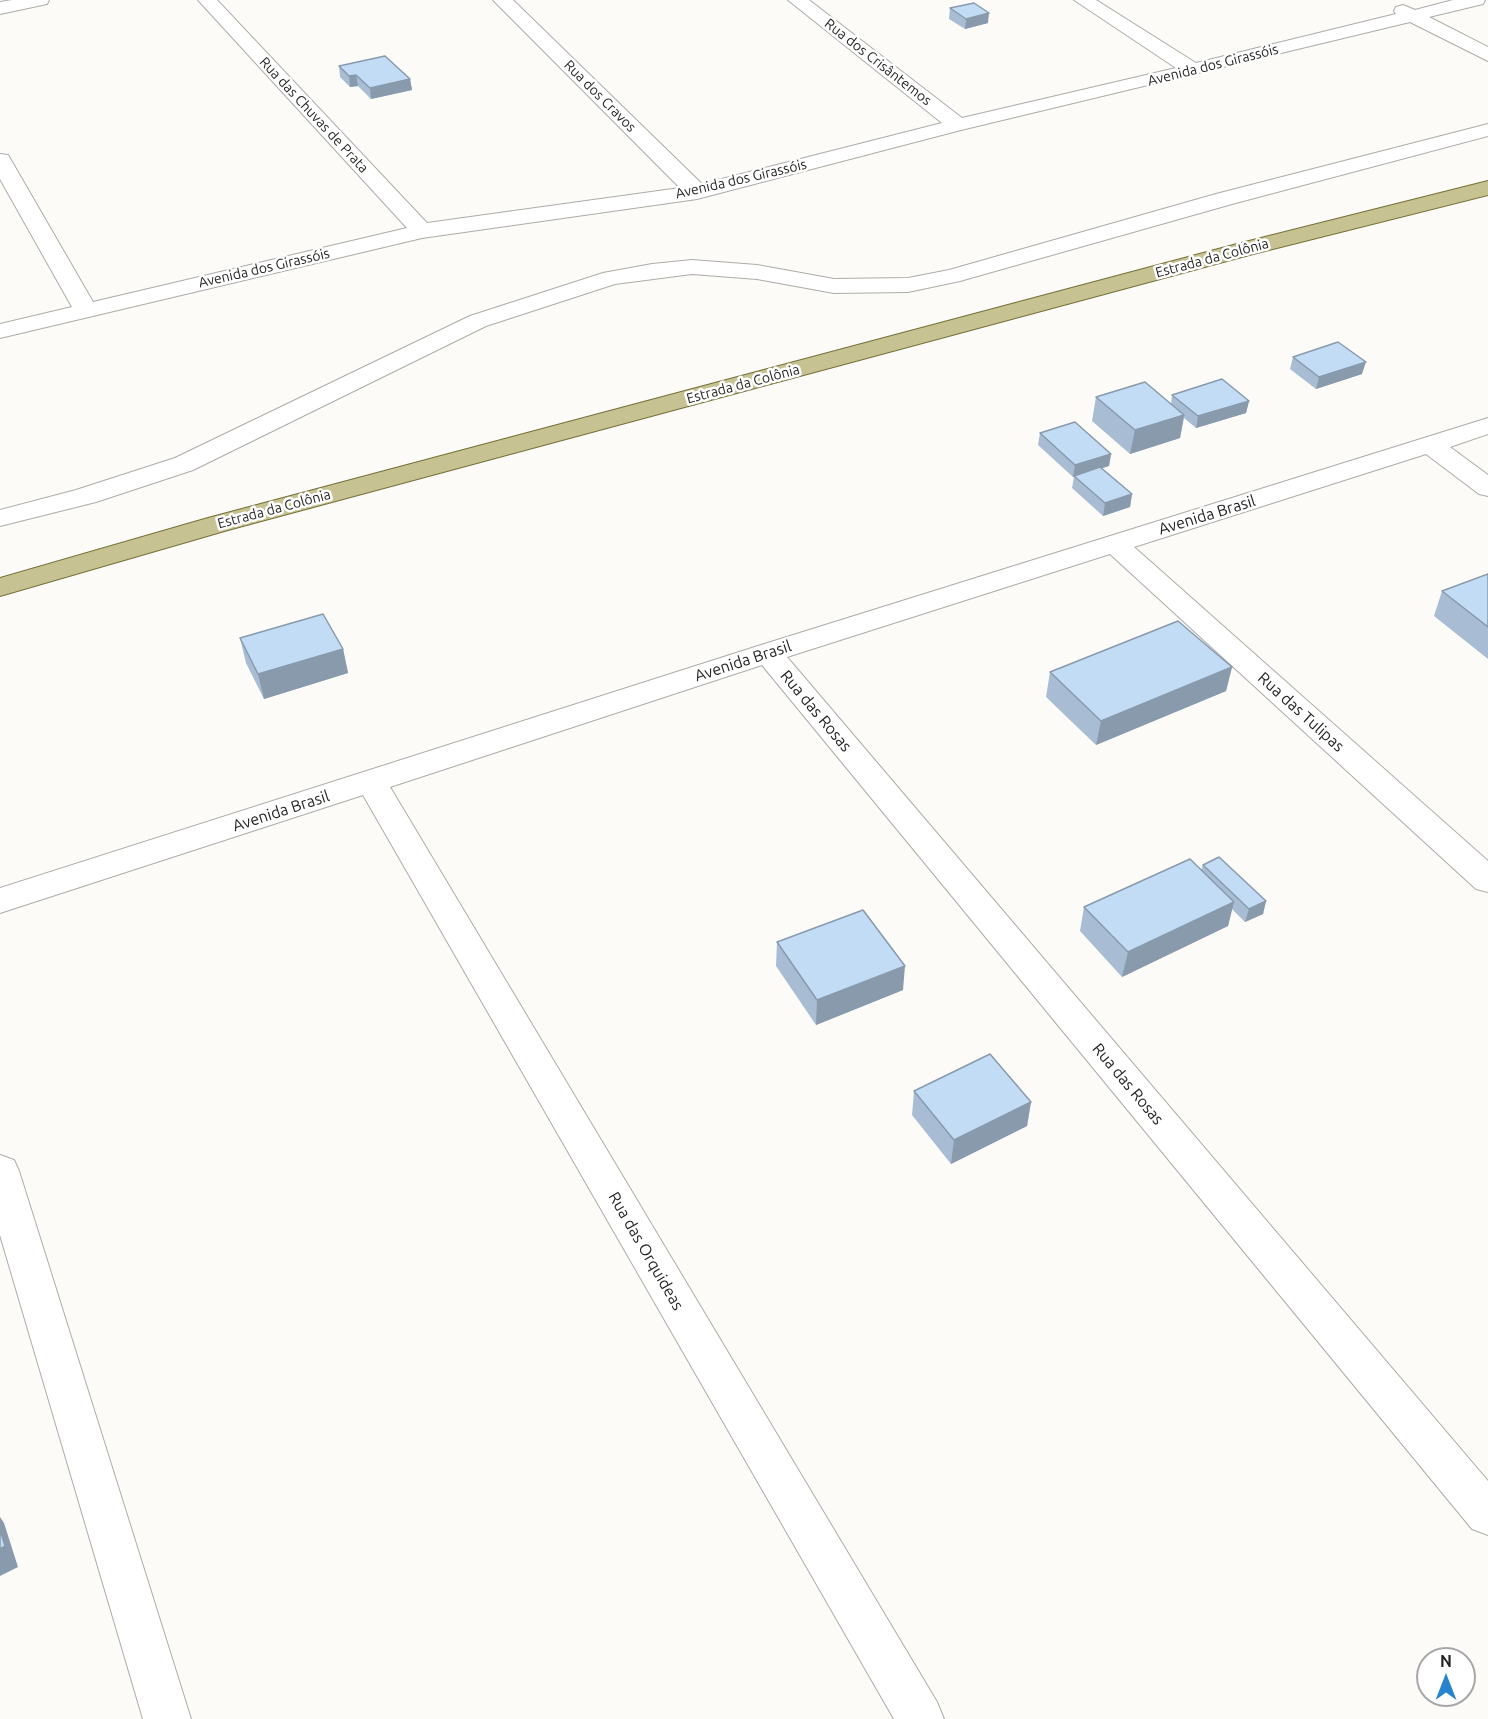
<!DOCTYPE html>
<meta charset="utf-8">
<style>
body{margin:0}
#map{position:relative;width:1488px;height:1719px;overflow:hidden;background:#fcfbf7;font-family:Ubuntu,sans-serif}
canvas{display:block}
.north{position:absolute;left:1416px;top:1647px;width:60px;height:60px;box-sizing:border-box;background:#fff;border:2px solid #a7a7a7;border-radius:50%;rotate:0deg;font-size:16px;font-weight:700;line-height:24px;text-align:center;color:#242423}
.north::after{content:'';display:block;margin:auto;width:21px;height:27px;background:#2783d0;clip-path:polygon(50% 0,100% 100%,50% 72%,0 100%)}
</style>
<div id="map">
<canvas width="1488" height="1719"></canvas>
<div class="north">N</div>
</div>
<script>
const ctx = document.querySelector('canvas').getContext('2d');
ctx.lineJoin = 'round';
function shape(rows) {
  const path = new Path2D();
  for (const r of rows) {
    path.moveTo(r[0], r[1]);
    for (let i = 2; i < r.length; i += 2) path.lineTo(r[i], r[i + 1]);
  }
  return path;
}
function trace(path, color, width, dash) {
  ctx.strokeStyle = color;
  ctx.lineWidth = width;
  ctx.lineCap = dash ? 'butt' : 'round';
  ctx.setLineDash(dash || []);
  ctx.stroke(path);
}
function fill(path, color) {
  ctx.fillStyle = color;
  ctx.fill(path, 'evenodd');
}
function write(font, color, halo, rows, align = 'center') {
  ctx.font = font + ' Ubuntu,sans-serif';
  ctx.lineWidth = 5;
  ctx.setLineDash([]);
  ctx.textBaseline = 'middle';
  ctx.strokeStyle = halo;
  ctx.fillStyle = color;
  for (const [text, x, y, turn = 0] of rows) {
    ctx.save();
    ctx.translate(x, y);
    ctx.rotate((+turn || 0) * Math.PI / 180);
    ctx.textAlign = isNaN(turn) ? turn : align;
    if (halo) ctx.strokeText(text, 0, 0);
    ctx.fillText(text, 0, 0);
    ctx.restore();
  }
}
const minor = shape([
 [12,0,49,0,47,4,0,14,0,2,12,0],
 [198,0,217,0,427,223,680,188,493,0,513,0,702,184,942,123,788,0,809,0,962,118,1176,68,1074,0,1096,0,1196,63,1396,14,1394,11,1396,7,1403,5,1415,10,1453,0,1485,0,1483,4,1429,17,1488,47,1488,61,1410,22,961,130,697,199,422,238,0,338,0,324,72,307,0,179,0,154,8,155,11,160,93,302,407,228,198,0],
 [1488,124,1488,136,1232,204,960,281,908,292,834,293,757,279,692,274,615,284,486,326,193,470,96,502,0,526,0,510,76,490,175,458,470,316,603,273,652,264,692,260,757,265,834,279,908,278,949,270,1216,194,1488,124],
 [1488,418,1488,434,1450,447,1488,475,1488,496,1479,494,1426,454,1134,547,1488,861,1488,892,1476,889,1110,554,787,657,1488,1481,1488,1535,1472,1529,762,665,390,787,937,1702,944,1719,894,1719,363,795,0,913,0,888,758,646,1488,418],
 [0,1155,14,1160,19,1171,191,1719,143,1719,0,1235,0,1155]
]);
const major = shape([
 [1488,181,1488,195,1253,254,228,530,0,596,0,578,208,518,1237,244,1488,181]
]);
trace(minor, '#acaca8', 2);
trace(major, '#75703a', 2);
fill(minor, '#fff');
fill(major, '#c6c291');
fill(shape([
 [950,8,988,23,965,29,949,19],
 [339,66,410,79,412,90,371,99,358,86,350,87,340,77],
 [1293,357,1362,374,1316,389,1290,369],
 [1172,395,1249,401,1246,413,1196,428,1184,418,1180,438,1130,454,1092,421,1096,397,1171,404],
 [1040,433,1111,454,1109,466,1102,468,1132,494,1130,507,1103,516,1072,488,1074,477,1073,477,1038,445],
 [1488,574,1488,659,1434,616,1442,591],
 [240,638,343,649,348,673,264,699,246,663],
 [1232,667,1226,691,1096,745,1046,697,1050,672],
 [1203,865,1266,901,1263,914,1245,922,1232,909,1228,926,1122,977,1080,931,1084,907,1201,870],
 [777,942,903,990,816,1025,776,966],
 [914,1091,1031,1102,1027,1126,951,1164,912,1115]
]), '#a8bdd4');
fill(shape([
 [989,13,988,23,965,29,966,19],
 [356,75,358,86,350,87,349,76],
 [410,79,412,90,371,99,370,88],
 [1366,362,1362,374,1316,389,1319,377],
 [1249,401,1246,413,1196,428,1198,416],
 [1184,415,1180,438,1130,454,1135,430],
 [1111,454,1109,466,1073,477,1075,465],
 [1132,494,1130,507,1103,516,1105,503],
 [343,649,348,673,264,699,258,674],
 [1232,667,1226,691,1096,745,1101,721],
 [1266,901,1263,914,1245,922,1249,909],
 [1234,902,1228,926,1122,977,1128,952],
 [905,966,903,990,816,1025,817,1000],
 [1031,1102,1027,1126,951,1164,954,1140],
 [0,1517,4,1523,18,1567,0,1576]
]), '#889aac');
const building = shape([
 [974,3,989,13,966,19,950,8,974,3],
 [385,56,410,79,370,88,356,75,349,76,339,66,385,56],
 [1338,342,1366,362,1319,377,1293,357,1338,342],
 [1222,379,1249,401,1198,416,1172,395,1222,379],
 [1145,382,1184,415,1135,430,1096,397,1145,382],
 [1075,422,1111,454,1075,465,1040,433,1075,422],
 [1100,467,1132,494,1105,503,1074,476,1100,467],
 [1488,574,1488,627,1442,591,1488,574],
 [323,614,343,649,258,674,240,638,323,614],
 [1178,621,1232,667,1101,721,1050,672,1178,621],
 [1219,857,1266,901,1249,909,1203,865,1219,857],
 [1190,859,1234,902,1128,952,1084,907,1190,859],
 [863,910,905,966,817,1000,777,942,863,910],
 [990,1054,1031,1102,954,1140,914,1091,990,1054],
 [0,1530,5,1546,0,1549,0,1530]
]);
fill(building, '#c3dcf6');
trace(building, '#889aac', 1.5);
write('14px', '#242423', '#fff', [
 ["Rua dos Crisântemos",878,62,38],
 ["Avenida dos Girassóis",1213,65,-14],
 ["Rua dos Cravos",600,96,45],
 ["Rua das Chuvas de Prata",314,115,47],
 ["Avenida dos Girassóis",741,179,-13],
 ["Estrada da Colônia",1212,258,-15],
 ["Avenida dos Girassóis",264,268,-13],
 ["Estrada da Colônia",743,384,-15],
 ["Estrada da Colônia",274,509,-15]
]);
write('16px', '#242423', '#fff', [
 ["Avenida Brasil",1207,515,-17],
 ["Avenida Brasil",743,661,-18],
 ["Rua das Rosas",816,711,50],
 ["Rua das Tulipas",1301,712,42],
 ["Avenida Brasil",281,811,-18],
 ["Rua das Rosas",1128,1084,50],
 ["Rua das Orquideas",646,1251,60]
]);
</script>
